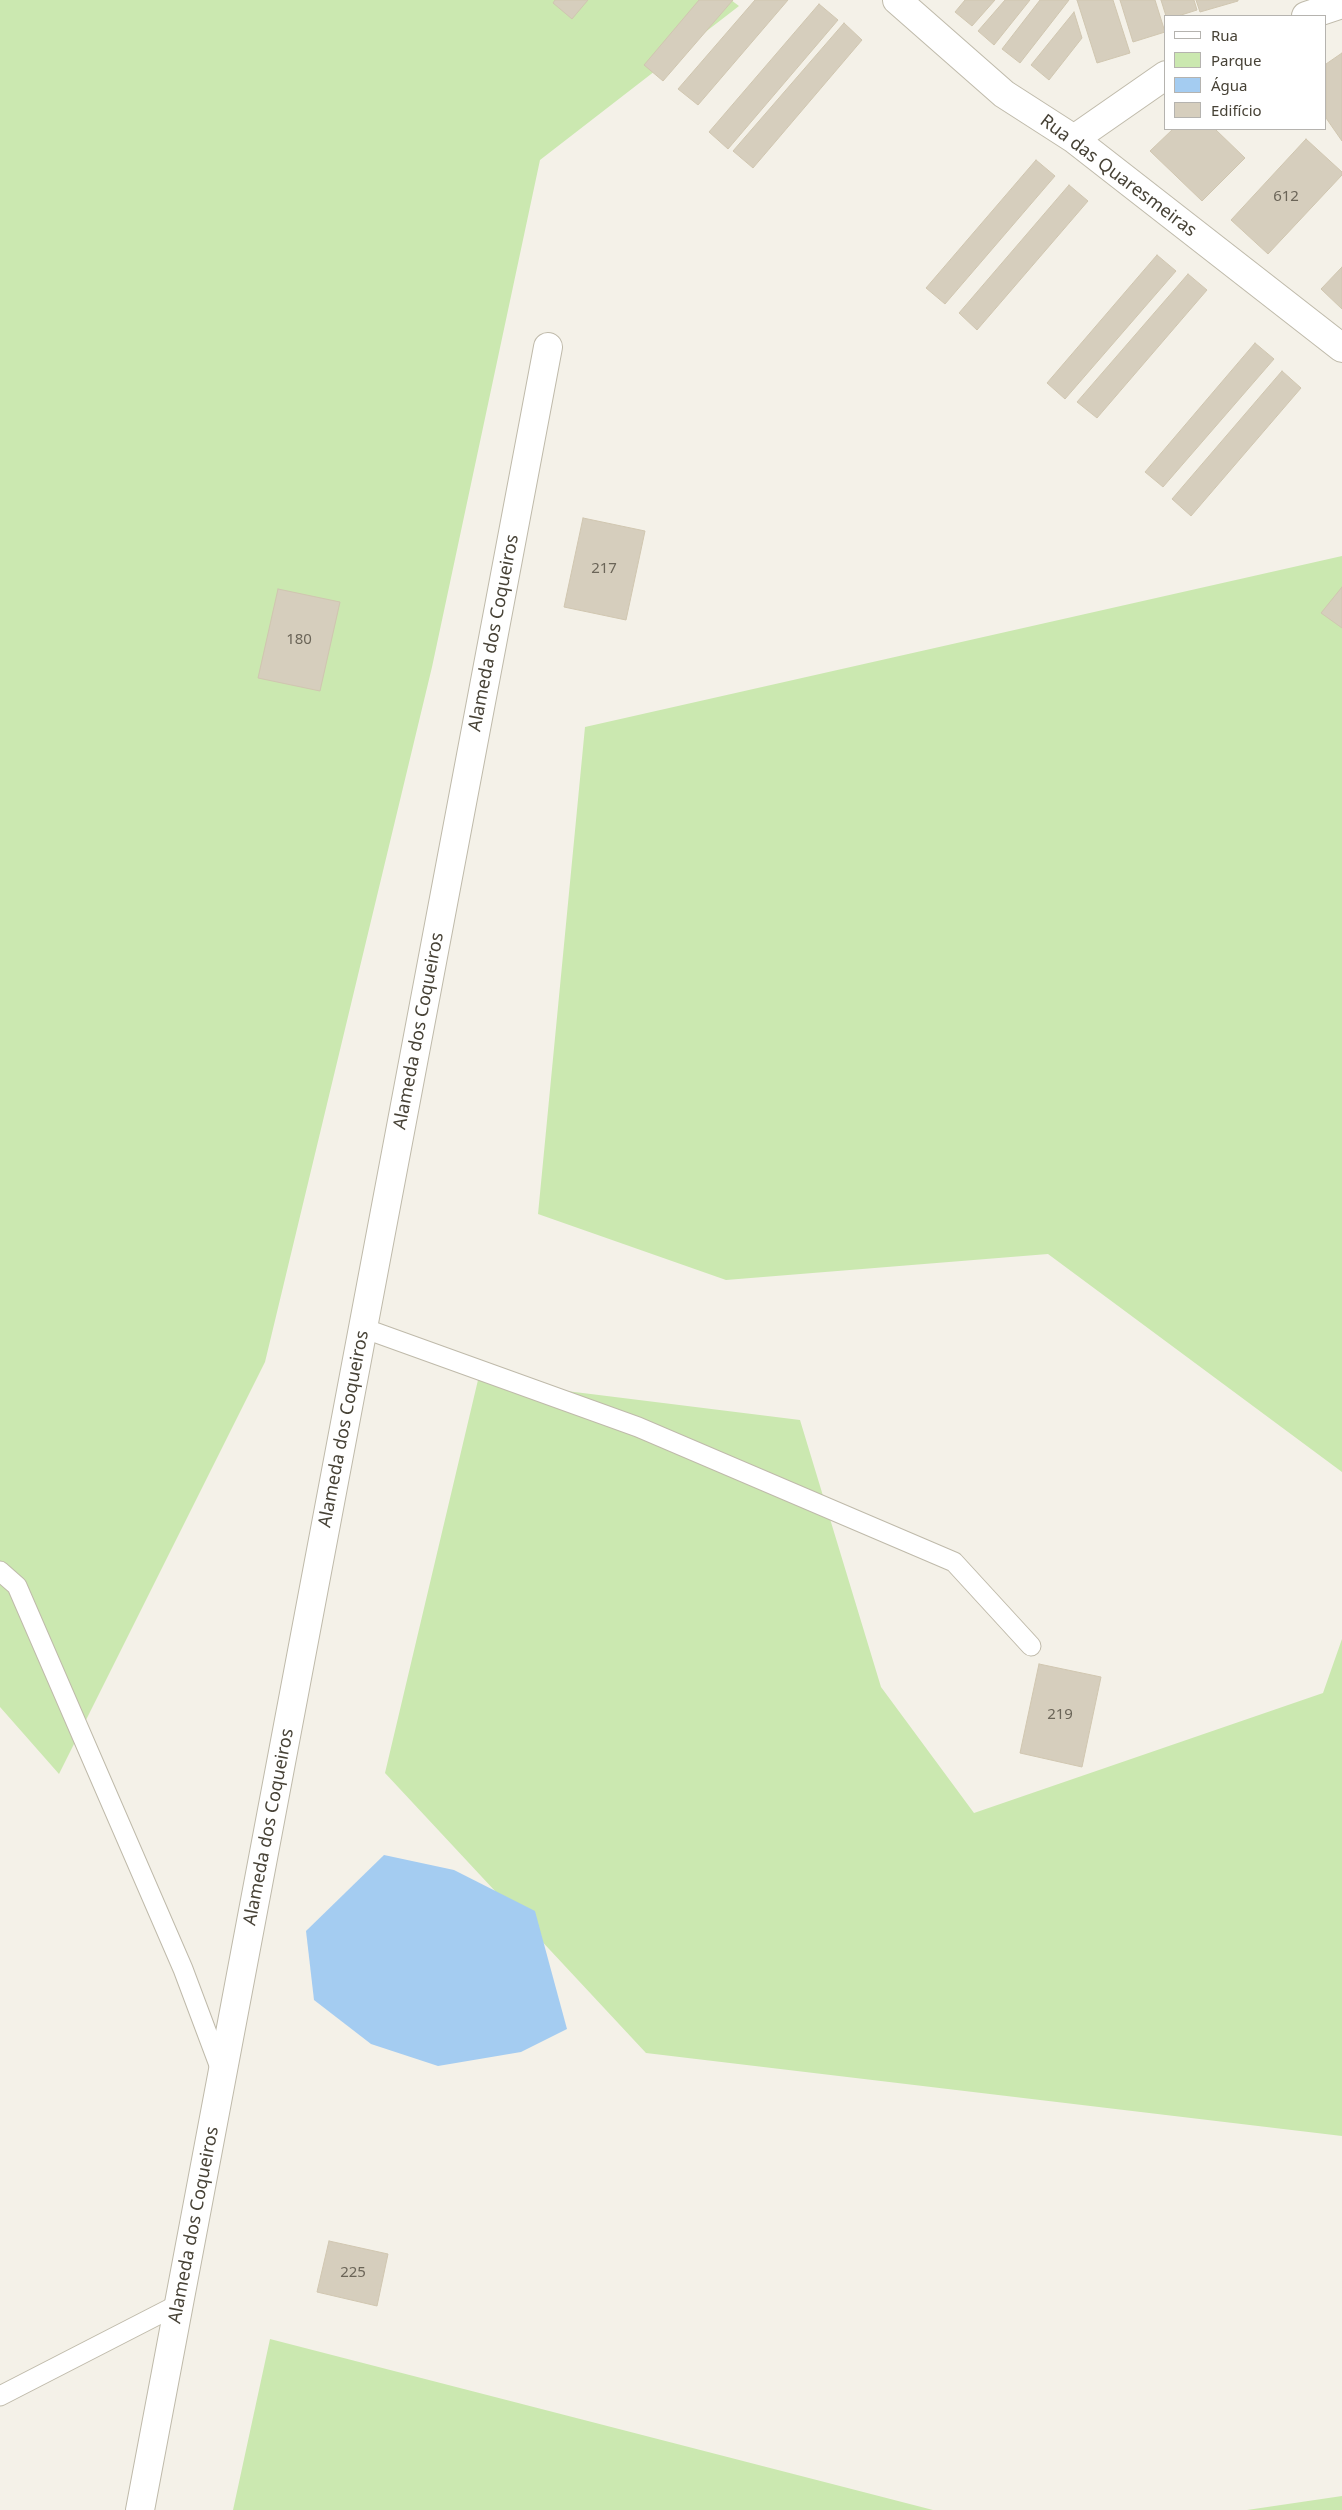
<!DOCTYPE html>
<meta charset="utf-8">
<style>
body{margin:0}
#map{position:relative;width:1342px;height:2510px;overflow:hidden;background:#f4f1e8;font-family:"Noto Sans",sans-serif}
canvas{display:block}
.legend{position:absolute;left:1164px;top:15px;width:162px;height:115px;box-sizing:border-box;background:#fff;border:1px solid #b5b3af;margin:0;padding:6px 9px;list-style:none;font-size:15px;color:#474236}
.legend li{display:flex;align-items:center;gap:10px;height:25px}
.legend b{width:25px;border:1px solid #b5b3af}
</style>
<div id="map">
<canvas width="1342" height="2510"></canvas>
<ul class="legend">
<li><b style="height:6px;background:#fff"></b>Rua</li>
<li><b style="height:14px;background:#cbe8b0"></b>Parque</li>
<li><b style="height:14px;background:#a4ccf1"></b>Água</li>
<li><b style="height:14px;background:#d6cebd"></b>Edifício</li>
</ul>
</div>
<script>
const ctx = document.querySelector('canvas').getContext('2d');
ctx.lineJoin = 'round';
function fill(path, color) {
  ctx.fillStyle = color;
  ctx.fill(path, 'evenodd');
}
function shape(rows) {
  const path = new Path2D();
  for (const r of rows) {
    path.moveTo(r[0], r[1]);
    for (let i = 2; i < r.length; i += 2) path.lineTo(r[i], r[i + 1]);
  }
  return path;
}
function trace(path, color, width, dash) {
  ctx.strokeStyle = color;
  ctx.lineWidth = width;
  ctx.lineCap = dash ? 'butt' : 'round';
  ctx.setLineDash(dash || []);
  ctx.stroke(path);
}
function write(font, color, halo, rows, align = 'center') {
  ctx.font = font + ' "Noto Sans",sans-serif';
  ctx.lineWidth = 4.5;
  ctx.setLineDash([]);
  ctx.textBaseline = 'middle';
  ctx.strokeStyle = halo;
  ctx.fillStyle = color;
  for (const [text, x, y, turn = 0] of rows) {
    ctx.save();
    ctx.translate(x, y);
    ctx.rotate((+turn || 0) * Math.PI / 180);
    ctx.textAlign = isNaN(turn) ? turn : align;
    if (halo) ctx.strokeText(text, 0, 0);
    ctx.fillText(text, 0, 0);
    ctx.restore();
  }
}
fill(shape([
 [0,0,731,0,739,6,540,160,432,667,265,1362,59,1774,0,1707],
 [1342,556,1342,1472,1048,1254,726,1280,538,1214,585,727],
 [478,1380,800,1420,881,1687,974,1813,1323,1693,1342,1639,1342,2136,646,2053,385,1773],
 [270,2339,933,2510,233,2510],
 [1342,2496,1342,2510,1247,2510]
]), '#cbe8b0');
fill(shape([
 [384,1855,454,1870,535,1911,567,2029,521,2052,438,2066,371,2044,314,2000,306,1931]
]), '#a4ccf1');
const building = shape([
 [555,0,588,0,572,19,553,3,555,0],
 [699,0,733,0,663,81,644,65,699,0],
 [755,0,788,0,698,105,678,89,755,0],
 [965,0,995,0,972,26,955,12,965,0],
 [1005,0,1030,0,994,45,978,31,1005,0],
 [1040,0,1069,0,1020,63,1002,49,1040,0],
 [1077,0,1113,0,1130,53,1097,63,1077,0],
 [1120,0,1155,0,1165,32,1133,42,1120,0],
 [1161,0,1194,0,1197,10,1178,16,1166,16,1161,0],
 [1196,0,1238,0,1238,1,1200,12,1196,0],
 [819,4,838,20,728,149,709,132,819,4],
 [1074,12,1082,38,1049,80,1031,65,1074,12],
 [844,23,862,40,753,168,733,151,844,23],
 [1342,53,1342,141,1326,118,1326,64,1342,53],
 [1173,129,1215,129,1245,158,1202,201,1150,151,1173,129],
 [1306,139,1342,172,1342,175,1268,254,1231,220,1306,139],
 [1036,160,1055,176,945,304,926,288,1036,160],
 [1069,185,1088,201,977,330,959,313,1069,185],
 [1157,255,1176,271,1065,399,1047,383,1157,255],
 [1342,267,1342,309,1321,289,1342,267],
 [1188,274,1207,290,1097,418,1077,402,1188,274],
 [1255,343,1274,359,1163,487,1145,472,1255,343],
 [1282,371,1301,388,1191,516,1172,499,1282,371],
 [583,518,645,531,626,620,564,607,583,518],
 [1342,587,1342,628,1321,613,1342,587],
 [278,589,340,602,320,691,258,678,278,589],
 [1039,1664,1101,1677,1082,1767,1020,1753,1039,1664],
 [329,2241,388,2254,377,2306,317,2292,329,2241]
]);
fill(building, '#d6cebd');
trace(building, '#d0c6b0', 1);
const service = shape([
 [363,1328,638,1427,954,1562,1031,1646],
 [0,1571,17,1586,183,1969,222,2073],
 [0,2396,179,2304]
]);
const minor = shape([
 [897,0,1004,94,1074,139,1342,348],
 [1306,16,1342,4],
 [1074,139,1166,75],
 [140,2510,548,347]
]);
trace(service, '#bfbaaa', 21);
trace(minor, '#bfbaaa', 30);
trace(service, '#fff', 19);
trace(minor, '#fff', 28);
write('15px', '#6b6558', null, [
 ["612",1286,197],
 ["217",604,569],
 ["180",299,640],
 ["219",1060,1715],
 ["225",353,2273]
]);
write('18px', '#474236', '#fff', [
 ["Rua das Quaresmeiras",1118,176,37],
 ["Alameda dos Coqueiros",494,633,-79],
 ["Alameda dos Coqueiros",419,1031,-79],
 ["Alameda dos Coqueiros",344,1429,-79],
 ["Alameda dos Coqueiros",269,1827,-79],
 ["Alameda dos Coqueiros",194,2225,-79]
]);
</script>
